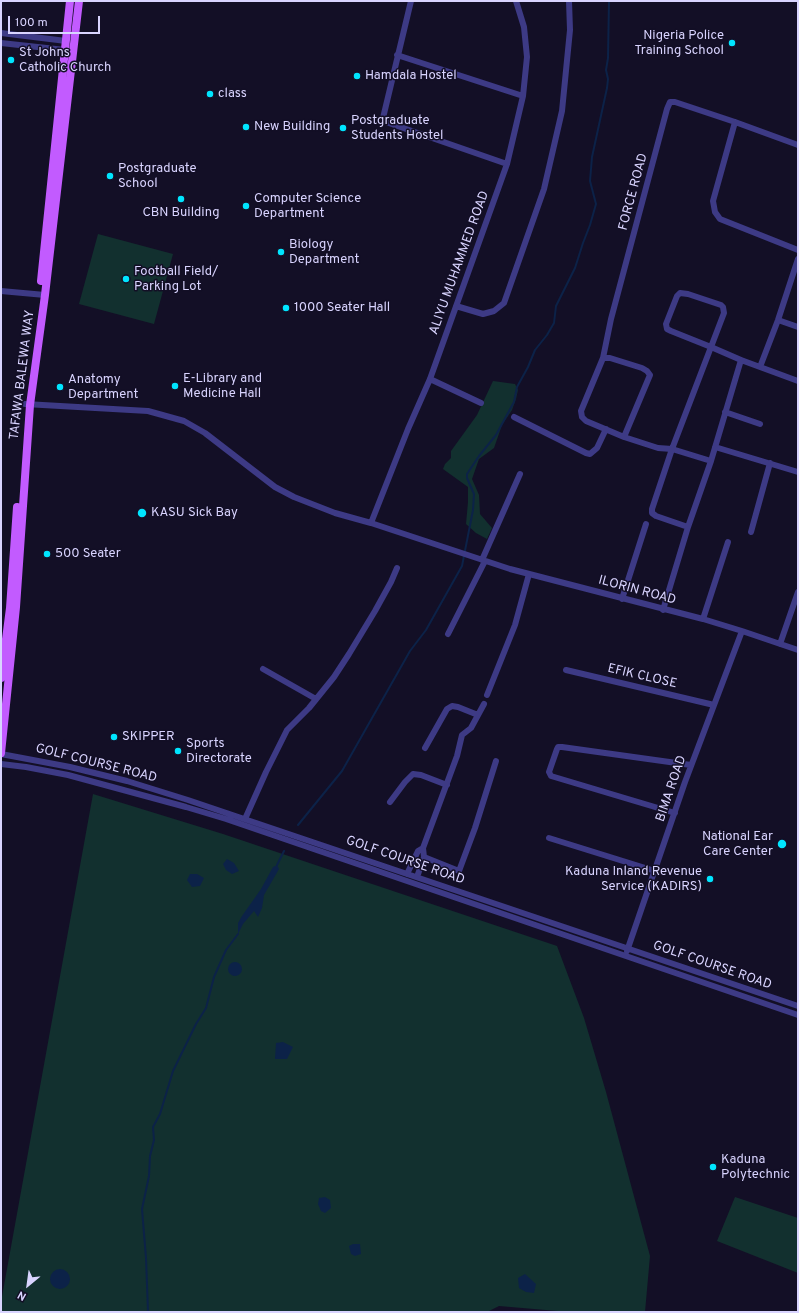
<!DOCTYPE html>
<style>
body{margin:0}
#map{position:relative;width:799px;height:1313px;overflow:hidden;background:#130f26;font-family:Overpass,sans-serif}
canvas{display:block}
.frame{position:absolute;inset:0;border:2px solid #d9d4ff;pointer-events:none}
.north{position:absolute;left:8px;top:1265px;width:40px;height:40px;-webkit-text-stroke:3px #130f26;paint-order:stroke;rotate:209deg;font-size:11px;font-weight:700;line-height:16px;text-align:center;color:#d9d4ff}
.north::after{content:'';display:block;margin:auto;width:14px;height:18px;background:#d9d4ff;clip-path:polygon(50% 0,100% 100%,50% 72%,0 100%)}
.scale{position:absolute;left:8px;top:16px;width:92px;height:18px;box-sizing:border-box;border:2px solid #d9d4ff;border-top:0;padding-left:5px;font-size:12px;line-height:14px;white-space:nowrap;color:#d9d4ff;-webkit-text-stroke:3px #130f26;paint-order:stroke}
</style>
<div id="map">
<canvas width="799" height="1313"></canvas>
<div class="frame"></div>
<div class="north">N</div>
<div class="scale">100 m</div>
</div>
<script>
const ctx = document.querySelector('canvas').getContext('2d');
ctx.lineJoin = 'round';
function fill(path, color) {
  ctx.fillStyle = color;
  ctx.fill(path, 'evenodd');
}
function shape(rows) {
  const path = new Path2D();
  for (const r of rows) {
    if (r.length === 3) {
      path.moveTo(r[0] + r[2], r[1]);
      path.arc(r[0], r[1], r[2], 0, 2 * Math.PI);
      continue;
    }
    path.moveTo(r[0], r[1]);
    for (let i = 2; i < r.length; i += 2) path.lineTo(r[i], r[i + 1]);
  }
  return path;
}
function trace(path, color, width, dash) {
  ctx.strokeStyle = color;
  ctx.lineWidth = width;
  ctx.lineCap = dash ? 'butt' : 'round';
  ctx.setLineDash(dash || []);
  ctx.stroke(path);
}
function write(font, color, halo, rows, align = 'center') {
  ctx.font = font + ' Overpass,sans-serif';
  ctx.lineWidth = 3;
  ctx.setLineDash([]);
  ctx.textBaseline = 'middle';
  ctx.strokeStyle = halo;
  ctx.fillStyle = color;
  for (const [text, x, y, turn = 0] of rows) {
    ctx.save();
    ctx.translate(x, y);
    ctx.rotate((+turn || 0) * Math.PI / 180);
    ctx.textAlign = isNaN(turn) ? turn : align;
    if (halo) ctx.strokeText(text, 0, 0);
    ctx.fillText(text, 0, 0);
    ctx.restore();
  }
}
fill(shape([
 [98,234,173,254,154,324,79,304],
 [493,381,515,384,518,390,516,399,512,410,502,425,494,448,479,459,472,479,479,495,480,514,492,528,487,539,476,533,466,524,468,502,468,487,443,469,445,464,451,458,451,451,477,415],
 [93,794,223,834,557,946,584,1018,606,1092,650,1256,645,1312,569,1312,499,1306,487,1312,2,1312,1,1302],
 [735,1197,798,1218,798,1273,717,1241]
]), '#12302f');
fill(shape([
 [227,859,234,863,239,871,232,874,226,870,223,864],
 [277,865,279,869,264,895,262,908,258,917,254,911,243,924,238,934,238,923,242,916,261,889,273,867],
 [190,874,197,874,204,878,200,886,192,887,187,880],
 [235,969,7],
 [283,1042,293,1047,287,1059,275,1059,276,1043],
 [325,1197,330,1200,331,1208,325,1213,321,1211,318,1204,319,1198],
 [353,1244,360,1244,361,1254,355,1256,351,1254,349,1246],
 [60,1279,10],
 [525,1274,536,1284,534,1293,526,1292,519,1288,518,1278]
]), '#0c2248');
trace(shape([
 [298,825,342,771,410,651,426,630,462,566,473,510,474,494,467,478,467,474,479,456,496,435,514,402,517,387,528,367,535,350,547,335,554,323,556,306,575,268,583,243,590,225,596,204,590,181,592,157,607,88,608,79,606,70,608,58,609,1],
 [277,865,284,851],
 [148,1312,146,1258,142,1209,149,1176,150,1156,154,1140,153,1127,160,1114,173,1071,196,1024,206,1008,214,977,226,950,238,934]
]), '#0c2248', 2);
trace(shape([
 [411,1,383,118,386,122,507,164],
 [1,33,66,41],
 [1,43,65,50],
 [397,55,523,96],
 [735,122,713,201,715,212,720,219,798,250],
 [1,291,45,295],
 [456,306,483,314,494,311,504,303,544,189,562,111,570,30,569,1],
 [778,320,798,327],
 [603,358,610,358,642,368,647,371,650,375,624,437],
 [760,367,778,320,798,259],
 [430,379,481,403],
 [25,404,148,411,184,421,205,433,275,487,294,497,335,513,371,523,510,569,703,619,742,631,798,650],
 [725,412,760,424],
 [514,417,586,453,590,454,597,448,606,429],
 [715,447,798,472],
 [711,461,672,449,658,448,624,437,586,421,582,417,581,411,603,358,611,319,667,109,670,102,675,102,735,122,798,145],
 [371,523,408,429,430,379,507,164,523,96,527,57,524,27,516,1],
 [688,527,656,516,652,513,652,509,672,449,724,313,723,307,721,305,688,294,680,293,677,296,666,324,667,329,671,331,711,347,741,360,798,381],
 [751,532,770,463],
 [482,560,520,474],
 [622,599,646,524],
 [663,610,688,527,711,461,741,360],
 [703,619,728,542],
 [448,634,485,561],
 [780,644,798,592],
 [263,669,316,699],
 [566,670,714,705],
 [487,695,515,625,529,574],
 [425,748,447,709,452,706,458,707,478,715],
 [1,754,70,767,127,781,188,800,798,1006],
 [1,764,26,767,68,775,186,807,226,819,798,1015],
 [390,802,405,782,413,774,421,775,447,785],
 [675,813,551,776,549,772,557,749,558,747,562,747,691,765],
 [245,819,266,772,287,730,309,708,334,677,349,654,375,611,391,582,397,568],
 [549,838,655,871],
 [424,857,459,871,475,828,496,761],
 [407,874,418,851,423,848,457,756,462,735,471,728,484,704],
 [417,877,424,857,423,848],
 [627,951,685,782,742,631]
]), '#3d3a85', 6);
trace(shape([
 [41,281,70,1],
 [1,678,10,608,17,507],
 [1,753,16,607,30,405,45,295,79,1]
]), '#c25bff', 8);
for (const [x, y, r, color] of [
 [732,43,4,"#00e5ff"],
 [11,60,4,"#00e5ff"],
 [357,76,4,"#00e5ff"],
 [210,94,4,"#00e5ff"],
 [246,127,4,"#00e5ff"],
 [343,128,4,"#00e5ff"],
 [110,176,4,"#00e5ff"],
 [181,199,4,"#00e5ff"],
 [246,206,4,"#00e5ff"],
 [281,252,4,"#00e5ff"],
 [126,279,4,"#00e5ff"],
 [286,308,4,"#00e5ff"],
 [175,386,4,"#00e5ff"],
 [60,387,4,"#00e5ff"],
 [142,513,5,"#00e5ff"],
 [47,554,4,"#00e5ff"],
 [114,737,4,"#00e5ff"],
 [178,751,4,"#00e5ff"],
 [782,844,5,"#00e5ff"],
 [710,879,4,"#00e5ff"],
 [713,1167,4,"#00e5ff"]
]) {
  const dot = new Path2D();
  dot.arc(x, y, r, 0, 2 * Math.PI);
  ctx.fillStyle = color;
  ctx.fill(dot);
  trace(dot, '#130f26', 1.5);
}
write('13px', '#d9d4ff', '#130f26', [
 ["Nigeria Police",724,36,"right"],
 ["Training School",724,51,"right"],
 ["St Johns",19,53],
 ["Catholic Church",19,68],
 ["Hamdala Hostel",365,76],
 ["class",218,94],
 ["Postgraduate",351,121],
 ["Students Hostel",351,136],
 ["New Building",254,127],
 ["Postgraduate",118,169],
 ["School",118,184],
 ["Computer Science",254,199],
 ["Department",254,214],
 ["CBN Building",181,213,"center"],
 ["Biology",289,245],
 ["Department",289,260],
 ["Football Field/",134,272],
 ["Parking Lot",134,287],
 ["1000 Seater Hall",294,308],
 ["E-Library and",183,379],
 ["Medicine Hall",183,394],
 ["Anatomy",68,380],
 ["Department",68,395],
 ["KASU Sick Bay",151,513],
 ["500 Seater",55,554],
 ["SKIPPER",122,737],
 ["Sports",186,744],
 ["Directorate",186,759],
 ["National Ear",773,837,"right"],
 ["Care Center",773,852,"right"],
 ["Kaduna Inland Revenue",702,872,"right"],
 ["Service (KADIRS)",702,887,"right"],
 ["Kaduna",721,1160],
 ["Polytechnic",721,1175]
], 'left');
write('13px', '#d9d4ff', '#130f26', [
 ["FORCE ROAD",634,192,-75],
 ["ALIYU MUHAMMED ROAD",460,263,-70],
 ["TAFAWA BALEWA WAY",23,375,-83],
 ["ILORIN ROAD",637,591,15],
 ["EFIK CLOSE",642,677,13],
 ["GOLF COURSE ROAD",96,764,14],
 ["BIMA ROAD",672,789,-71],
 ["GOLF COURSE ROAD",405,861,19],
 ["GOLF COURSE ROAD",712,966,19]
]);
</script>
